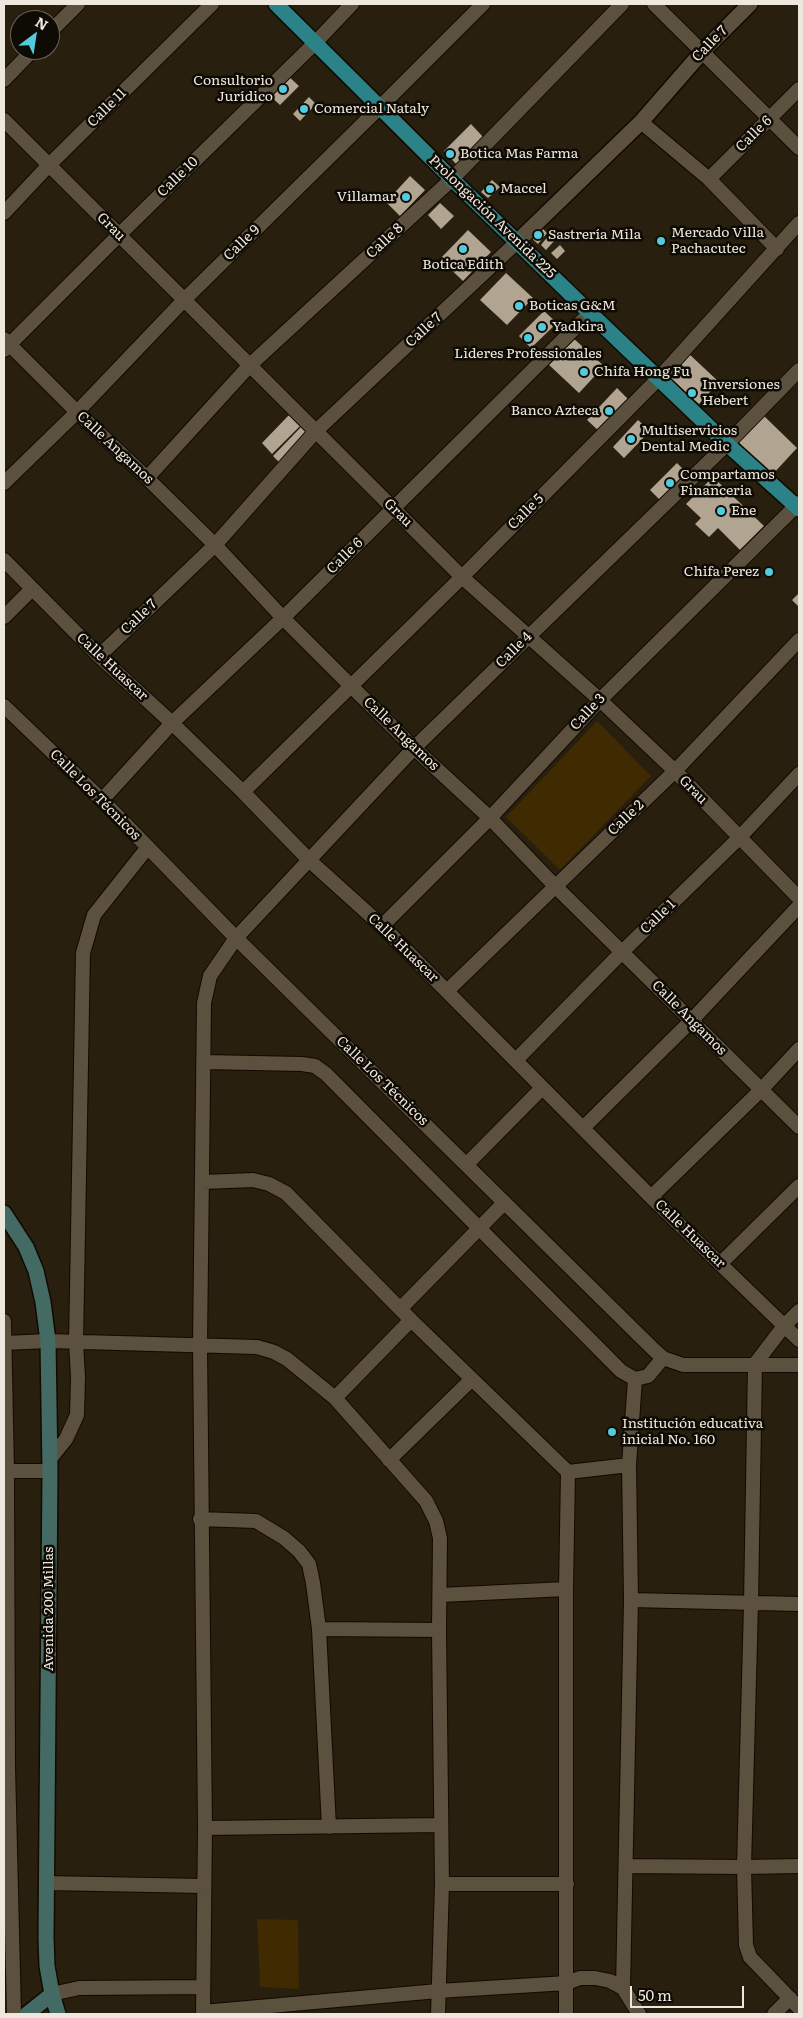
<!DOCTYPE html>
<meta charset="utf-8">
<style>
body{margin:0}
#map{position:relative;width:803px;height:2018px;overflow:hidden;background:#291f0f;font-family:Literata,serif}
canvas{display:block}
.frame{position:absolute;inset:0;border:5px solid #eee7dd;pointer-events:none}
.north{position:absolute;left:10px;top:10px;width:50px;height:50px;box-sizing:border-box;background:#0e0a04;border:1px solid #68625b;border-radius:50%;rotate:31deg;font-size:14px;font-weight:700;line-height:20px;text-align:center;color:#eee7dd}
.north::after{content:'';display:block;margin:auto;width:18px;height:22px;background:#54cade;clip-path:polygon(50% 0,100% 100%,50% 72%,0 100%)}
.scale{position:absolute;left:630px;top:1986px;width:114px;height:22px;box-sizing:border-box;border:2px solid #eee7dd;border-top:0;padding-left:6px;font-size:15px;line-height:18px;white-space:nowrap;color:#eee7dd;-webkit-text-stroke:4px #0e0a04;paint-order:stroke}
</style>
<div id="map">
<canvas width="803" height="2018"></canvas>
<div class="frame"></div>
<div class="north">N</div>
<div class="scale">50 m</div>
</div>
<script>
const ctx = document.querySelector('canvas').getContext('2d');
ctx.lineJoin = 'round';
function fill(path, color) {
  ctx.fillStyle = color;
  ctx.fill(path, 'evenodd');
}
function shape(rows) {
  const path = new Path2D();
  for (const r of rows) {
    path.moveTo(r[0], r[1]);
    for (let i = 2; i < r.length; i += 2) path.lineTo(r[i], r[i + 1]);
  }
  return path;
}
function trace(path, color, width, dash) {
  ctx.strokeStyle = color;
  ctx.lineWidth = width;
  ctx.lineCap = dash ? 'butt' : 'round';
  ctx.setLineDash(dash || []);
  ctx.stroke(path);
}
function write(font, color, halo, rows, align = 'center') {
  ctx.font = font + ' Literata,serif';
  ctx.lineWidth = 5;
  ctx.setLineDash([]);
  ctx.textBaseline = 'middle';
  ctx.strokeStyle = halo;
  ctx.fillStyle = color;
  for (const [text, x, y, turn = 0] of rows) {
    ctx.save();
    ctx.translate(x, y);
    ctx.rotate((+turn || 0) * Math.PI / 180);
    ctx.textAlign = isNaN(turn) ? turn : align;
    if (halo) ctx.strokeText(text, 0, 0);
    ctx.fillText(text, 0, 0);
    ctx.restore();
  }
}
fill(shape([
 [597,721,651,776,560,870,506,817],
 [257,1919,298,1920,299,1989,260,1987]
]), '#3f2a01');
fill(shape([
 [286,74,299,86,280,105,267,93],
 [309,97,316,104,300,121,293,114],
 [471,124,484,138,457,165,444,151],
 [410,176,425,190,400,216,386,202],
 [492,180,500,187,488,198,481,192],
 [440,203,454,216,441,229,428,215],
 [539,225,547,233,538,244,529,236],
 [468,230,491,252,463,281,440,259],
 [549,235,555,240,546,250,541,245],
 [560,245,565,251,557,259,551,253],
 [506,273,533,298,507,325,480,300],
 [544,311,557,323,531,348,519,336],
 [573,338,604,366,579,393,548,364],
 [688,353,719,382,699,404,667,375],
 [617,388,630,401,601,433,587,420],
 [289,415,300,426,272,454,262,443],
 [764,416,797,448,772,475,738,442],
 [638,420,650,431,624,458,613,447],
 [301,427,310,436,282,465,273,456],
 [677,463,690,476,664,504,650,490],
 [713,477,764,526,740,550,718,528,709,537,695,524,701,518,686,504],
 [799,593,799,607,792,600]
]), '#b1a490');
const minor = shape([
 [654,4,799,148],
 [50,32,78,4],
 [4,80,33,50],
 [4,120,462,577,600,700,675,771,799,898],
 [641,122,709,179,777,249],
 [709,179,799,89],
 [4,213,49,165,212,4],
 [4,339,77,412,147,478,215,545,283,618,350,685,414,748,490,818,555,886,799,1127],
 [4,350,119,235,315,43,352,4],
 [147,478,250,365,452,179,622,4],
 [4,483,77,412,184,300,380,107,483,4],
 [4,560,99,656,172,723,243,792,310,861,382,926,651,1197,799,1340],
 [4,617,32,589],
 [99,656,215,545,316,431,517,242],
 [4,706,102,800,236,938,653,1349,663,1358,683,1365,799,1365],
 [243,792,462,577,659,378,799,223],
 [102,800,172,723,283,618,590,313],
 [382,926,490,818,600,700,799,503],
 [447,991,675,771,799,640],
 [516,1060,622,952,739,838,799,774],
 [204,1062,302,1064,315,1066,326,1074,621,1371,635,1379,629,1465,631,1600,623,1988],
 [584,1127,691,1021,799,906],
 [467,1164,542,1088],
 [203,1182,253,1180,269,1184,286,1193,411,1320,568,1472,566,1589,566,2014],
 [651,1197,761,1090,799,1049],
 [720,1264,799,1186],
 [401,1308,504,1203],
 [799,1311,784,1326,755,1364,751,1604,744,1867,746,1945,750,1957,799,2008],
 [4,1321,7,1471,8,1766,14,2014],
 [5,1343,48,1341,257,1347,274,1352,287,1359,335,1398,426,1501,436,1521,440,1538,439,1630,442,1884,438,2014],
 [635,1379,648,1376,663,1358],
 [335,1398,411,1320],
 [50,1459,66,1439,77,1415,78,1377,76,1343,83,953,94,915,148,847],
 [389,1460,472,1379],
 [4,1471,50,1471],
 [568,1472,629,1465],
 [200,1519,256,1521,284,1538,299,1551,309,1564,313,1583,319,1629,329,1827],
 [440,1595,566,1589],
 [631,1600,799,1604],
 [319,1629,439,1630],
 [205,1828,441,1825],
 [627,1866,744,1867,799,1866],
 [46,1883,204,1886],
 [442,1884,567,1884],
 [52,1994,79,1988,202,1987],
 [203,2012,438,1991,567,1983,580,1978,595,1978,610,1981,623,1988,639,2014],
 [203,2014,205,1828,200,1345,204,1003,210,976,236,938,414,748,727,444,799,370],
 [774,2014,790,1998]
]);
const tertiary = shape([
 [517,242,641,122,702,52,750,4]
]);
const secondary = shape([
 [4,1213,26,1247,36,1271,43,1302,48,1341,50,1471,46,1938,47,1966,52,1994,58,2014],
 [27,2014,52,1994]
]);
const primary = shape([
 [276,4,452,179,590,313,727,444,799,509]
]);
trace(minor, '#120900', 16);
trace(tertiary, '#120900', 18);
trace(secondary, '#120900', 18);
trace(primary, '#120900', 18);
trace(minor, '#5c513f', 14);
trace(tertiary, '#5c513f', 15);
trace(secondary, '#446a64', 15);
trace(primary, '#2b8388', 15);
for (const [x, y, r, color] of [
 [283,89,5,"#54cade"],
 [304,109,5,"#54cade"],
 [450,154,5,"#54cade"],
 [490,189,5,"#54cade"],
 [406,197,5,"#54cade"],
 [538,235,5,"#54cade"],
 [661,241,5,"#54cade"],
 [463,249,5,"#54cade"],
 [519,306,5,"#54cade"],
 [542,327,5,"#54cade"],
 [528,338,5,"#54cade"],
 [584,372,5,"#54cade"],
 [692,393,5,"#54cade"],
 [609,411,5,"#54cade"],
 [631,439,5,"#54cade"],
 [670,483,5,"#54cade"],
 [721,511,5,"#54cade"],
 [769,572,5,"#54cade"],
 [612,1432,5,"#54cade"]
]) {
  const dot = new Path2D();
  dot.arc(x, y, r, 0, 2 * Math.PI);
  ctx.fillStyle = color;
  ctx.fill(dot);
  trace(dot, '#0e0a04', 2);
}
write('14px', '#eee7dd', '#0e0a04', [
 ["Calle 7",710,44,-46],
 ["Calle 11",107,108,-45],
 ["Calle 6",754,134,-45],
 ["Calle 10",178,177,-44],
 ["Prolongación Avenida 225",492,217,44],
 ["Grau",111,227,45],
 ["Calle 8",385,241,-43],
 ["Calle 9",242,243,-44],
 ["Calle 7",424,330,-43],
 ["Calle Angamos",115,448,43],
 ["Calle 5",526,512,-45],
 ["Grau",398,513,45],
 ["Calle 6",345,556,-45],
 ["Calle 7",139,617,-44],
 ["Calle 4",514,650,-45],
 ["Calle Huascar",112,667,43],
 ["Calle 3",588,712,-47],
 ["Calle Angamos",401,734,44],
 ["Grau",693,790,46],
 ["Calle Los Técnicos",95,795,45],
 ["Calle 2",626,818,-44],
 ["Calle 1",658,917,-44],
 ["Calle Huascar",403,948,44],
 ["Calle Angamos",689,1018,45],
 ["Calle Los Técnicos",382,1081,44],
 ["Calle Huascar",690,1234,44],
 ["Avenida 200 Millas",49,1609,-90]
]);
write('14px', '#eee7dd', '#0e0a04', [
 ["Consultorio",273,81,"right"],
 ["Jurídico",273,97,"right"],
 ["Comercial Nataly",314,109],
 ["Botica Mas Farma",460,154],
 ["Maccel",500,189],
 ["Villamar",396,197,"right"],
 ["Mercado Villa",671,233],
 ["Pachacutec",671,249],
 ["Sastrería Mila",548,235],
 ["Botica Edith",463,265,"center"],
 ["Boticas G&M",529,306],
 ["Yadkira",552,327],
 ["Lideres Professionales",528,354,"center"],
 ["Chifa Hong Fu",594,372],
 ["Inversiones",702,385],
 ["Hebert",702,401],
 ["Banco Azteca",599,411,"right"],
 ["Multiservicios",641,431],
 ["Dental Medic",641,447],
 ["Compartamos",680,475],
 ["Financeria",680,491],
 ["Ene",731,511],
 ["Chifa Perez",759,572,"right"],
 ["Institución educativa",622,1424],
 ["inicial No. 160",622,1440]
], 'left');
</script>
